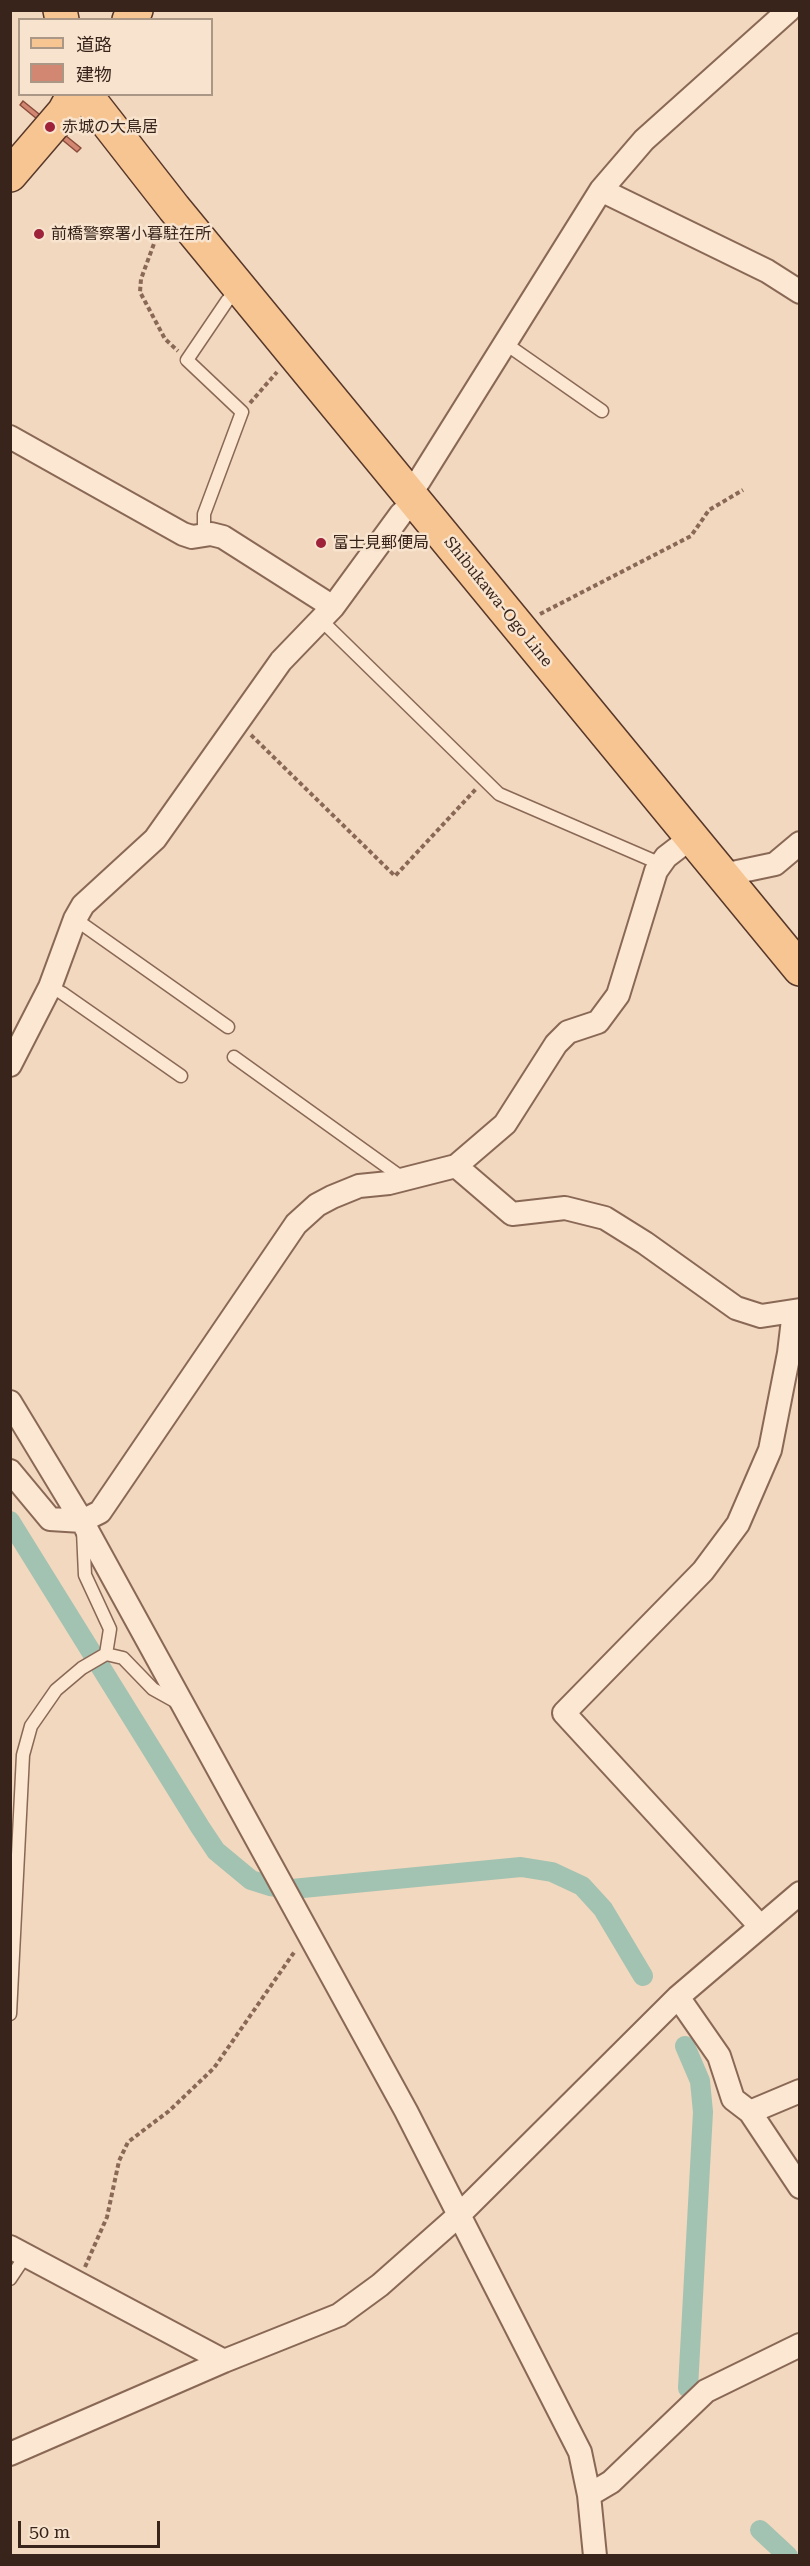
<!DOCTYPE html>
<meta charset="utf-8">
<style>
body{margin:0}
#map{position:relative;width:810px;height:2566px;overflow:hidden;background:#f1d8be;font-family:"Roboto Serif","Noto Sans JP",serif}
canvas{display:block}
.frame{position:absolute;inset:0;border:12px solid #38241b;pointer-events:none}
.legend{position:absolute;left:18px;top:18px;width:195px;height:78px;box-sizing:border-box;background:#f8e4ce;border:2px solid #ab9786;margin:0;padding:8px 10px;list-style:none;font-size:18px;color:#38241b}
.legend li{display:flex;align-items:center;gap:12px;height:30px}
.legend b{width:30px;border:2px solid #ab9786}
.scale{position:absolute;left:18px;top:2521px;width:142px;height:27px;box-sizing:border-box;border:3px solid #38241b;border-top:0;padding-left:8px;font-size:18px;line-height:21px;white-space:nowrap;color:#38241b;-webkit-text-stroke:4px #f8e4ce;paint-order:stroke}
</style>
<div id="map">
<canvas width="810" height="2566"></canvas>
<div class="frame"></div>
<ul class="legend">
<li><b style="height:8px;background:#f7c592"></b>道路</li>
<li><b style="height:16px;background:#d18771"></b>建物</li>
</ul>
<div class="scale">50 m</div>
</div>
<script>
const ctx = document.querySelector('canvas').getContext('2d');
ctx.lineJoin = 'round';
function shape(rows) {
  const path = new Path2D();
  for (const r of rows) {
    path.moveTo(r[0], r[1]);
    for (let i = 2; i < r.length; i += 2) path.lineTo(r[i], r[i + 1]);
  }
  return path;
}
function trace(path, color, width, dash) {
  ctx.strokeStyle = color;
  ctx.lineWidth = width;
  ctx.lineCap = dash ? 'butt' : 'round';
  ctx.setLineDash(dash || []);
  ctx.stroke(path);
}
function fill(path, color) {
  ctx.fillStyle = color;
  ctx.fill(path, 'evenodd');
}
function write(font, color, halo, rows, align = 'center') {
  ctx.font = font + ' "Roboto Serif","Noto Sans JP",serif';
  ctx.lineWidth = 5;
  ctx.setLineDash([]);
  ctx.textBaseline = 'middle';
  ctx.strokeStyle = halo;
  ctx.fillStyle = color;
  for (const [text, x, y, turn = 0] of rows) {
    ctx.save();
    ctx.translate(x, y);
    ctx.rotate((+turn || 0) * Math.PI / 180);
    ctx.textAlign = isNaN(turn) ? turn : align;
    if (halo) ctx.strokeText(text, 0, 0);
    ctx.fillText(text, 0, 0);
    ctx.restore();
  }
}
trace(shape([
 [10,1521,200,1827,216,1851,251,1880,270,1886,292,1889,521,1867,552,1872,582,1886,603,1909,643,1976],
 [685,2046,700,2081,703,2112,688,2388],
 [760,2530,788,2556]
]), '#a2c2b2', 20);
const building = shape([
 [23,101,81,148,77,152,20,105,23,101]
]);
fill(building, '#d18771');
trace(building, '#8b4b3a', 1.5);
const lane = shape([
 [506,344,602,411],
 [204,535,204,514,242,412,187,360,227,301,239,289],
 [321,620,499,794,661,864],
 [75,919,228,1027],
 [50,987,62,993,181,1076],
 [234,1057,404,1179],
 [106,1654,123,1658,153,1689,180,1704],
 [10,2014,23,1755,31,1726,56,1690,82,1668,106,1654,110,1629,85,1575,83,1531],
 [10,2279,26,2255]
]);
const street = shape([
 [601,190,767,271,800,292],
 [10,437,183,534,192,537,211,534,223,537,333,607],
 [409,492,419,481,601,190,644,140,789,10],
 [723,875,775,864,800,843],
 [10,1065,50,987,75,919,83,905,155,839,281,661,333,607,401,514,416,500],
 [456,1166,512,1214,565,1208,605,1218,645,1243,736,1308,761,1316,800,1310],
 [10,1402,82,1521,406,2111,580,2452,589,2495,595,2556],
 [10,1471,50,1519,82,1521,100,1512,296,1224,317,1205,332,1197,359,1186,389,1183,456,1166,505,1124,556,1044,568,1032,598,1022,618,995,656,871,666,857,692,837],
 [760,1926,564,1713,703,1571,738,1524,770,1450,789,1353,794,1311],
 [678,1997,719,2056,733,2099,750,2112,800,2187],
 [750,2112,800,2091],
 [10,2247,224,2361],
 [10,2454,224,2361,339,2315,380,2285,458,2216,678,1997,800,1893],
 [589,2495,611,2482,706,2391,800,2345]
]);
const primary = shape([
 [60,10,62,20],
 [129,20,136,10],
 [85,94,174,208,800,969],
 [10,175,64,112,74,94]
]);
trace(lane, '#8a6856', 15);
trace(street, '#8a6856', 26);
trace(primary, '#57372a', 36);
trace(shape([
 [159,230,141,279,140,292,165,339,178,351],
 [250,403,277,372],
 [540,614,691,536,709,510,743,490],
 [251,735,395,876,476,789],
 [85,2267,107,2217,119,2161,128,2142,169,2111,214,2068,295,1951]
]), '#8a6856', 4, [4.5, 3]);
trace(lane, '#fbe7d2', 12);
trace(street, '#fbe7d2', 22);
trace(primary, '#f7c592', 33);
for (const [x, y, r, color] of [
 [50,127,6,"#9d223a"],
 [39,234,6,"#9d223a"],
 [321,543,6,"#9d223a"]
]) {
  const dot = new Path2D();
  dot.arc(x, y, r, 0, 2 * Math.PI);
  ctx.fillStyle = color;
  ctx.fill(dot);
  trace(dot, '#f8e4ce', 2);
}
write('16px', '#38241b', '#f8e4ce', [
 ["赤城の大鳥居",62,127],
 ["前橋警察署小暮駐在所",51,234],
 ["富士見郵便局",333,543]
], 'left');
write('16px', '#38241b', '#f8e4ce', [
 ["Shibukawa-Ogo Line",498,602,51]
]);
</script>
